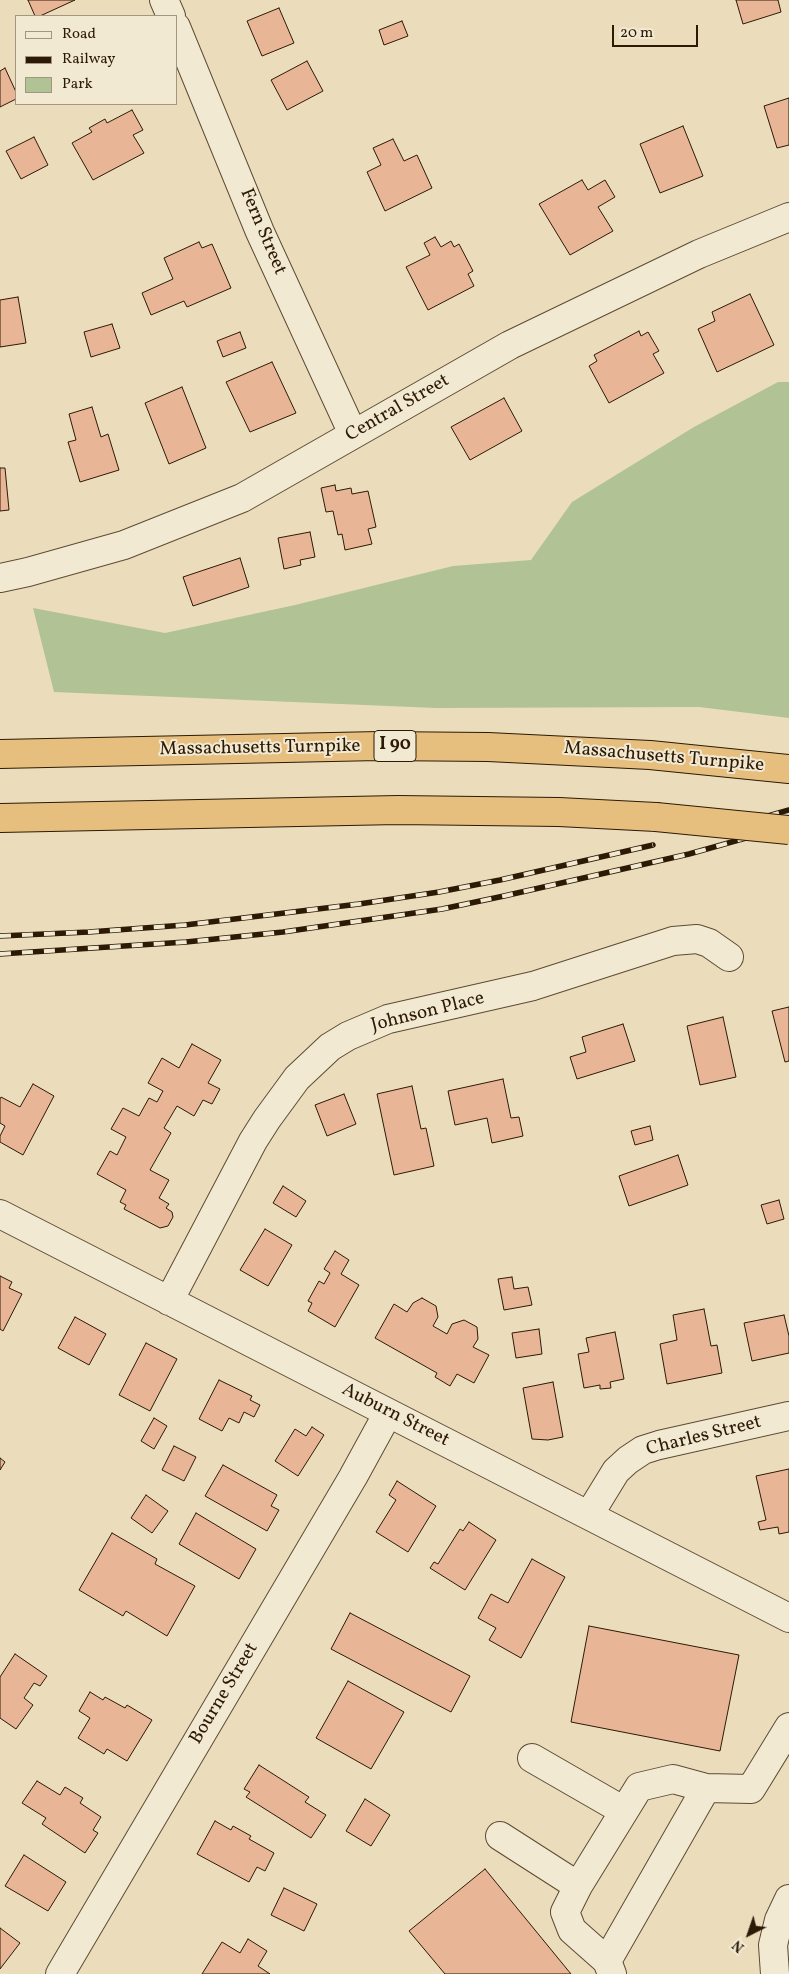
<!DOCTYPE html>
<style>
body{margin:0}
#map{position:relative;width:789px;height:1974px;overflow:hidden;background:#ebddbc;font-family:Vollkorn,serif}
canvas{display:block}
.legend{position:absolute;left:15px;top:15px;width:162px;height:90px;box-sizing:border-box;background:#f2e9d3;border:1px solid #a39681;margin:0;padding:6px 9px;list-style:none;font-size:15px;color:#2c1a05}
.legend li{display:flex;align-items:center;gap:10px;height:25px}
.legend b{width:25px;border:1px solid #a39681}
.north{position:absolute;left:724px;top:1909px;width:50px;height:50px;-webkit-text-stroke:4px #f2e9d3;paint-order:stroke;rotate:221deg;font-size:14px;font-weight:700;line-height:20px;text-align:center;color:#2c1a05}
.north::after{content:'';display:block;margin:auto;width:18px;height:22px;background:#2c1a05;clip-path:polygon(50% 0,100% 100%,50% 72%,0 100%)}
.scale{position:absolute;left:612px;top:25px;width:86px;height:22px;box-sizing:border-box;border:2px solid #2c1a05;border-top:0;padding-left:6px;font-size:15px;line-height:18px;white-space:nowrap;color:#2c1a05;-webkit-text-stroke:4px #f2e9d3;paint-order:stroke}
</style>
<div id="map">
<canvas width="789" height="1974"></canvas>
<ul class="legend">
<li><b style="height:6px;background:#f2e9d3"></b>Road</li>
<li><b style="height:6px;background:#2c1a05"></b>Railway</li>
<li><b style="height:14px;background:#b1c295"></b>Park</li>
</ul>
<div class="north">N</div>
<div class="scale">20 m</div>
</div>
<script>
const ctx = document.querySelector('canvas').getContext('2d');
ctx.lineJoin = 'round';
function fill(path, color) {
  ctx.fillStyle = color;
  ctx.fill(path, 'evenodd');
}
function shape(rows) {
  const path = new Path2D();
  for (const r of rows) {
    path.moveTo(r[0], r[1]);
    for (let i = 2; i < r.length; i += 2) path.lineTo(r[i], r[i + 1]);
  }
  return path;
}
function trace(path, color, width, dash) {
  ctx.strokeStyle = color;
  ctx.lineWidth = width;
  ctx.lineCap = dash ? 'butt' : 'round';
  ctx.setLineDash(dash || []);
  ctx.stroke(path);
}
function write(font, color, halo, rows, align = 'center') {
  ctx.font = font + ' Vollkorn,serif';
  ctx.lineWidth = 4;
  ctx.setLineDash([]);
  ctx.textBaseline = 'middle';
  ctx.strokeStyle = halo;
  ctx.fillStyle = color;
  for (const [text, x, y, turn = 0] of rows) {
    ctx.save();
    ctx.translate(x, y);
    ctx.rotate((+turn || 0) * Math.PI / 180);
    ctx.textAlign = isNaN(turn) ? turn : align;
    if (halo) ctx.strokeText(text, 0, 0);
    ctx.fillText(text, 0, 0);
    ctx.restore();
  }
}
fill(shape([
 [778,382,789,382,789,718,699,707,436,708,54,692,33,608,165,633,295,605,453,566,531,560,572,502,694,427]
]), '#b1c295');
const building = shape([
 [28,0,75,0,40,16,35,16,28,0],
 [736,0,778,0,781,12,743,24,736,0],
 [279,8,294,43,262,56,247,21,279,8],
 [402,21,408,36,384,45,379,30,402,21],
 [307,61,323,91,287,110,271,80,307,61],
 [5,68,16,92,16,99,0,107,0,71,5,68],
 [789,98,789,145,777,148,764,106,789,98],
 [132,110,143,130,133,135,144,153,93,180,72,143,92,132,89,128,105,119,107,123,132,110],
 [683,126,703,176,660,193,640,144,683,126],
 [34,137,48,165,21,179,6,151,34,137],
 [393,139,404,161,417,155,432,188,385,211,367,172,381,165,373,148,393,139],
 [582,180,588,190,605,180,615,197,598,207,613,231,570,255,539,204,582,180],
 [435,237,441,247,451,241,454,247,459,244,473,271,468,274,474,286,428,310,406,267,430,255,424,243,435,237],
 [199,242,202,248,212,244,231,288,187,307,184,301,151,315,142,293,173,279,164,258,199,242],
 [750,294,774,345,717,372,698,329,715,321,712,312,750,294],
 [18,297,26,343,0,347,0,300,18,297],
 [112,324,120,348,91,357,84,332,112,324],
 [639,331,641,336,648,332,659,351,653,354,664,373,609,403,589,366,597,361,594,355,639,331],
 [240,332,246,348,223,357,217,341,240,332],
 [272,362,296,413,250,432,226,382,272,362],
 [182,387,206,448,169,464,145,403,182,387],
 [504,398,522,431,470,460,451,427,504,398],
 [92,407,101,437,108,434,119,470,80,482,68,442,76,440,69,414,92,407],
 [0,468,5,468,9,510,0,511,0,468],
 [335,485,336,491,351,488,352,494,368,491,376,527,368,529,372,544,345,550,342,534,338,535,333,511,326,512,321,488,335,485],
 [310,532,315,557,300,560,301,565,284,569,278,538,310,532],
 [240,558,249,587,193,606,183,577,240,558],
 [789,1007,789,1061,785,1062,772,1011,789,1007],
 [723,1017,736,1077,700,1085,687,1026,723,1017],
 [623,1024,635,1061,577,1079,570,1057,586,1052,582,1037,623,1024],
 [192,1044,221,1060,208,1083,220,1089,212,1104,203,1100,194,1116,177,1106,164,1128,171,1133,150,1170,169,1180,159,1198,169,1204,166,1208,172,1212,173,1217,168,1226,160,1228,124,1209,126,1205,120,1202,126,1190,97,1174,110,1151,117,1155,126,1137,111,1129,123,1108,139,1116,149,1098,157,1102,163,1091,148,1083,162,1058,179,1068,192,1044],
 [503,1079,511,1118,519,1117,523,1136,492,1143,487,1118,455,1125,448,1091,503,1079],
 [33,1084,54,1096,23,1155,0,1142,0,1136,5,1126,0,1123,0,1099,1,1097,20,1107,33,1084],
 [412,1086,421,1129,426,1128,434,1166,394,1175,377,1094,412,1086],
 [344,1094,356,1124,327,1136,315,1105,344,1094],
 [650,1126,653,1140,635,1145,631,1131,650,1126],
 [678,1155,688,1185,629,1206,619,1176,678,1155],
 [283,1186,306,1201,296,1217,273,1203,283,1186],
 [779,1200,784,1219,767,1224,761,1205,779,1200],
 [265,1229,292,1245,268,1286,240,1270,265,1229],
 [335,1251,349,1260,341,1274,359,1285,335,1327,308,1311,312,1303,308,1301,319,1281,324,1284,330,1273,324,1269,335,1251],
 [0,1276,12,1282,9,1288,22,1294,3,1331,0,1329,0,1276],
 [512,1277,514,1289,528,1287,532,1305,504,1310,498,1279,512,1277],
 [422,1298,436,1306,438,1317,433,1326,447,1334,452,1324,464,1320,477,1327,478,1339,473,1347,489,1355,474,1383,457,1374,450,1386,435,1377,437,1373,375,1338,394,1304,407,1312,413,1303,422,1298],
 [704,1309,711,1346,717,1345,722,1373,667,1384,660,1344,677,1340,673,1315,704,1309],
 [784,1315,789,1336,789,1353,752,1361,744,1323,784,1315],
 [75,1317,106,1334,89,1365,58,1348,75,1317],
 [539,1329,542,1354,516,1358,512,1333,539,1329],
 [615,1332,624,1379,610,1382,611,1388,600,1389,600,1385,584,1388,578,1354,589,1352,586,1338,615,1332],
 [146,1343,177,1359,150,1411,119,1395,146,1343],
 [219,1380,252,1396,250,1400,260,1405,254,1417,244,1412,239,1423,229,1418,222,1431,199,1419,219,1380],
 [553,1382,563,1437,548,1440,532,1439,523,1388,553,1382],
 [154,1418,167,1426,154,1449,141,1441,154,1418],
 [312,1427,324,1435,298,1476,275,1461,295,1429,306,1436,312,1427],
 [174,1446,196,1457,184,1481,162,1470,174,1446],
 [0,1458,5,1462,0,1470,0,1458],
 [223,1465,277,1495,271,1506,279,1510,267,1531,205,1496,223,1465],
 [789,1469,789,1532,779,1534,778,1527,760,1530,758,1522,766,1520,756,1476,789,1469],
 [397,1481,436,1506,408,1552,376,1532,396,1500,389,1495,397,1481],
 [146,1495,168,1511,152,1533,131,1518,146,1495],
 [196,1513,256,1549,239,1579,179,1544,196,1513],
 [469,1522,496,1540,465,1590,430,1568,434,1562,438,1564,460,1529,463,1531,469,1522],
 [112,1533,157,1559,155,1564,195,1586,167,1636,126,1611,123,1616,79,1590,112,1533],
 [532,1559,565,1577,521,1658,489,1640,496,1628,478,1618,491,1594,508,1603,532,1559],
 [350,1613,470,1676,451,1712,331,1649,350,1613],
 [589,1626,739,1655,720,1751,571,1722,589,1626],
 [15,1654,47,1676,40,1686,34,1683,24,1698,33,1705,16,1729,0,1718,0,1677,15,1654],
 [348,1681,404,1712,371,1769,316,1738,348,1681],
 [90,1692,103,1700,105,1697,125,1708,127,1705,152,1720,127,1761,107,1749,104,1754,78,1738,90,1718,79,1711,90,1692],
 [259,1765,309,1797,305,1802,326,1815,311,1838,246,1797,250,1792,244,1789,259,1765],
 [37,1781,60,1795,65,1787,83,1798,80,1803,101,1817,93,1830,98,1833,85,1853,42,1824,46,1818,22,1803,37,1781],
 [365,1799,390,1815,371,1846,346,1831,365,1799],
 [215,1821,231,1830,233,1826,251,1836,249,1839,274,1853,265,1871,257,1867,249,1882,197,1854,215,1821],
 [24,1855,66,1882,48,1911,5,1886,24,1855],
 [485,1869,571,1974,445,1974,409,1931,485,1869],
 [284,1888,317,1904,304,1931,271,1915,284,1888],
 [0,1928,20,1943,0,1969,0,1928],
 [248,1939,267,1951,258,1966,270,1974,202,1974,222,1942,240,1953,248,1939]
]);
fill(building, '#e8b596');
trace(building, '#2c1a05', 1);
const minor = shape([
 [164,0,171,16],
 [176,27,260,232,353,434],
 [0,578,28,572,124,545,242,498,510,345,699,254,789,217],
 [0,1214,789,1618],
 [169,1301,253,1141,267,1119,297,1078,330,1047,348,1036,388,1019,533,986,673,941,697,939,709,943,729,957],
 [589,1515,616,1471,628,1460,643,1450,659,1445,789,1416],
 [532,1758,624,1811],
 [500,1836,578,1886],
 [607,1961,706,1788],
 [60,1974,353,1477,388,1413],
 [612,1974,607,1961,572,1930,565,1912,578,1886,639,1787,673,1779,706,1788,751,1789,789,1727],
 [775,1974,773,1945,779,1920,789,1899]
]);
const highway = shape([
 [0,754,379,746,488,747,650,755,789,769],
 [0,818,398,810,559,812,656,817]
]);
trace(minor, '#5c4b33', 30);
trace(highway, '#2c1a05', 30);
trace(minor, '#f2e9d3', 28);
trace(highway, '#e6be7e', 28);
const rail = shape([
 [726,828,789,810],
 [0,936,89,932,185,925,359,904,439,892,500,880,653,845],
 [0,954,186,942,283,932,442,909,504,896,689,854,789,826]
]);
trace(rail, '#2c1a05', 5.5);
trace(rail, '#f2e9d3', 4, [11]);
const highwayBridge = shape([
 [656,817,789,830]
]);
trace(highwayBridge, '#2c1a05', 30, []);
trace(highwayBridge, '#e6be7e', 28);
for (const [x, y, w] of [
 [395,746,42]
]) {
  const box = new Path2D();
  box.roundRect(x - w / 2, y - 15.5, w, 31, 4);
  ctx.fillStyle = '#f2e9d3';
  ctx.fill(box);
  trace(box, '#2c1a05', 1);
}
write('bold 18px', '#2c1a05', null, [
 ["I 90",395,746]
]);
write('19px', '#2c1a05', '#f2e9d3', [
 ["Fern Street",262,232,67],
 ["Central Street",398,409,-30],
 ["Massachusetts Turnpike",260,749,-1],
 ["Massachusetts Turnpike",664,758,5],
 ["Johnson Place",428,1013,-14],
 ["Auburn Street",395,1416,27],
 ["Charles Street",704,1437,-14],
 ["Bourne Street",225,1694,-59]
]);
</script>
